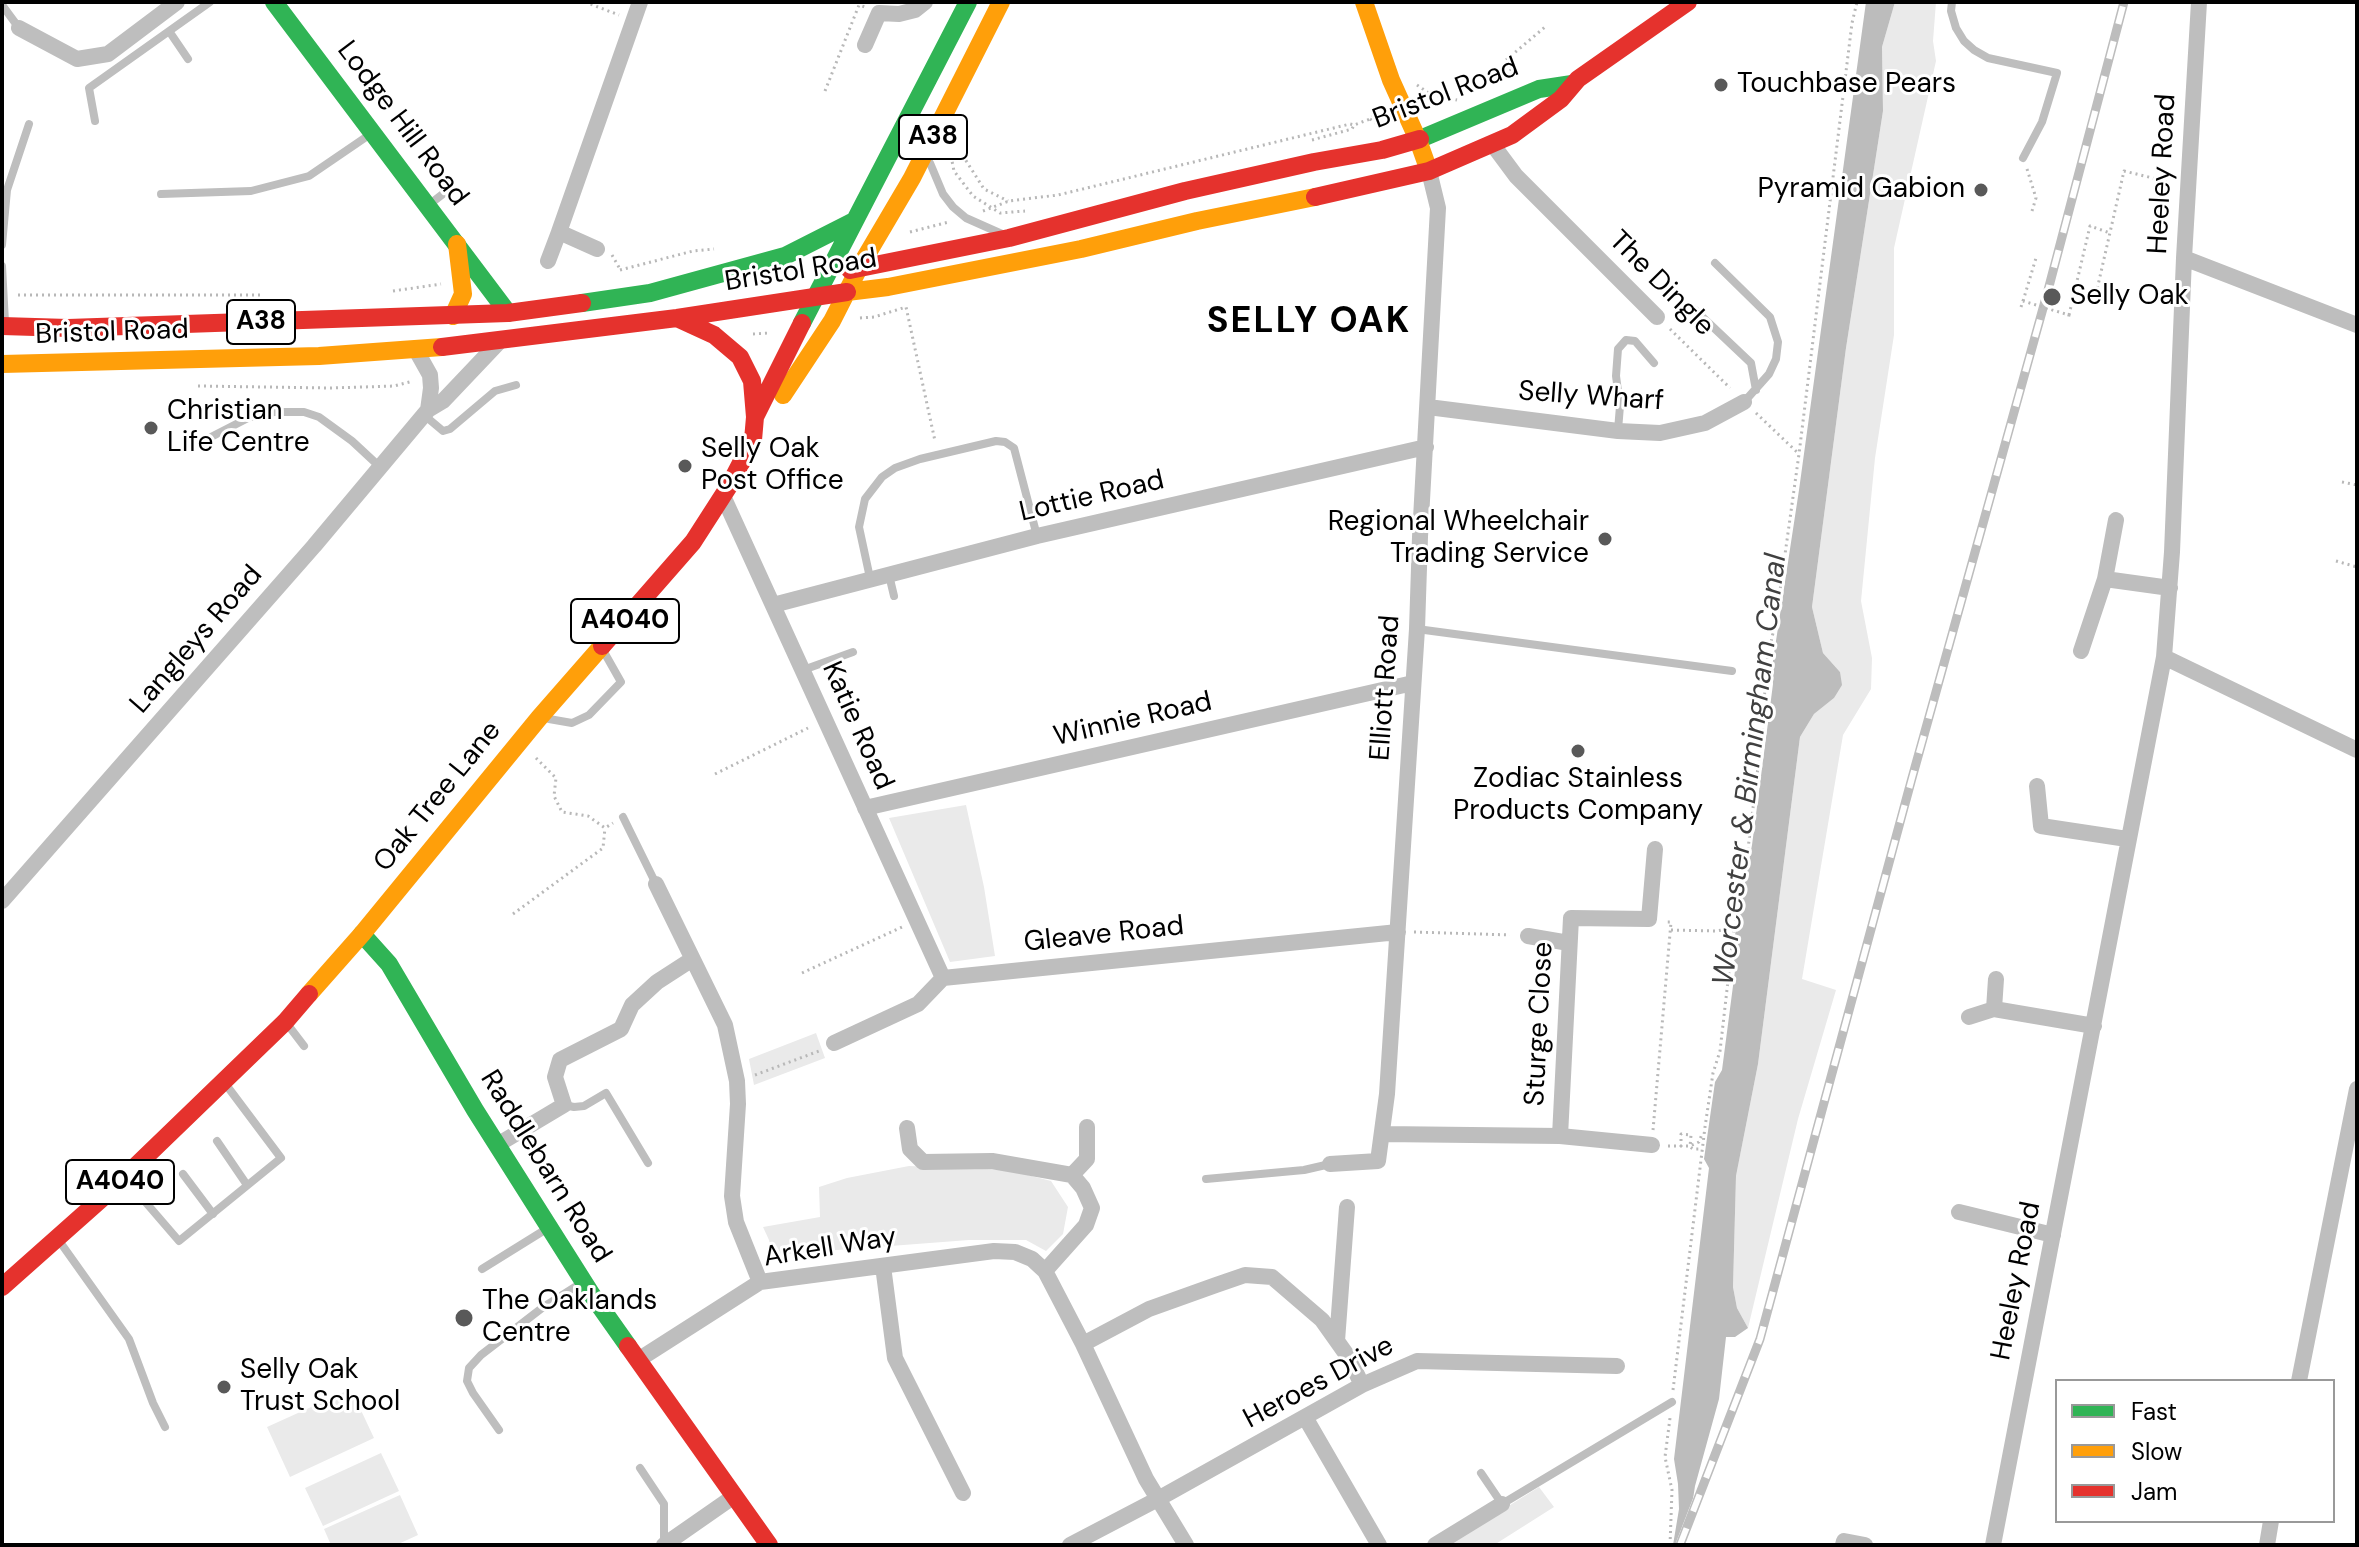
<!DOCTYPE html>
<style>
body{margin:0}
#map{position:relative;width:2359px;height:1547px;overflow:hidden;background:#fff;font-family:"DM Sans",sans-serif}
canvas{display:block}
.frame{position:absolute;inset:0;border:4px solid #000;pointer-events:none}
.legend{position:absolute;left:2055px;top:1379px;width:280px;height:144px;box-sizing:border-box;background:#fff;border:2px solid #999;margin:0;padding:10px 14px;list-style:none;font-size:24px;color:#000}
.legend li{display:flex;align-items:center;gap:16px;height:40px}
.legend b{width:40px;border:2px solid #999}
</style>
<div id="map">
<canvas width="2359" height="1547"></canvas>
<div class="frame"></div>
<ul class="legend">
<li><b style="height:10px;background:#30b455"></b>Fast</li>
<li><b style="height:10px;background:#ff9f0a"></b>Slow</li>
<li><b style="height:10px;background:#e5322d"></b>Jam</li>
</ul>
</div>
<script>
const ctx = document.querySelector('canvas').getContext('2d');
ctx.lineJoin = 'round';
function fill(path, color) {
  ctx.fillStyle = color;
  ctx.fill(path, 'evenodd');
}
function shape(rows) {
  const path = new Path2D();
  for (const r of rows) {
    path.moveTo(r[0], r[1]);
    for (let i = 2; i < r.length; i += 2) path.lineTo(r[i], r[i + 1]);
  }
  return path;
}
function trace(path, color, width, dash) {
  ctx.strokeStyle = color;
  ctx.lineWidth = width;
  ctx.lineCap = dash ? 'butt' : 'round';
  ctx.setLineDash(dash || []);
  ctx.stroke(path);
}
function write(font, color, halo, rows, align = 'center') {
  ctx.font = font + ' "DM Sans",sans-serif';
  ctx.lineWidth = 6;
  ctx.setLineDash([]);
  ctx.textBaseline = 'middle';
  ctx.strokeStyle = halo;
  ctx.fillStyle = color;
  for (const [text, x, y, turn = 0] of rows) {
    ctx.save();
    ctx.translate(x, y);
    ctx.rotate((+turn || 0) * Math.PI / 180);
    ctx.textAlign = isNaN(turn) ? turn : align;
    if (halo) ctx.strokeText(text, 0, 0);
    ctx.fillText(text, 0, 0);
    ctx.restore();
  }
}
fill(shape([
 [1895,2,1936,2,1933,41,1936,61,1894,248,1894,335,1875,458,1861,601,1872,658,1871,689,1843,735,1802,979,1836,990,1798,1119,1748,1328,1737,1308,1733,1287,1736,1176,1758,1064,1800,737,1814,714,1834,698,1840,672,1823,653,1812,607,1846,348,1883,111,1882,47],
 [966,805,984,887,995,956,950,962,889,818],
 [816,1033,825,1058,754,1085,749,1059],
 [909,1166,1008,1170,1051,1181,1068,1207,1063,1234,1046,1251,1026,1240,969,1240,772,1255,769,1240,763,1227,820,1217,819,1187,847,1178],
 [351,1389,374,1438,290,1477,267,1427],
 [381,1453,399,1491,323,1526,305,1488],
 [1539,1487,1554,1507,1494,1545,1446,1545],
 [400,1495,418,1535,396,1545,331,1545,324,1529]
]), '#eaeaea');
fill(shape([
 [1866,2,1895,2,1882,47,1883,111,1846,348,1812,607,1823,653,1840,672,1842,685,1834,698,1814,714,1800,737,1758,1064,1736,1176,1733,1287,1737,1308,1748,1328,1735,1337,1726,1337,1719,1399,1695,1486,1686,1545,1673,1545,1679,1509,1678,1484,1674,1459,1709,1168,1704,1159,1715,1082,1722,1070,1736,963,1731,956,1752,845,1773,684,1772,667,1799,490]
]), '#bcbcbc');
fill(shape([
 [1702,1475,1690,1545,1675,1545]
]), '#fff');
trace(shape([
 [585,2,619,15],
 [1514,76,1506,60,1545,27],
 [1417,85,1430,94,1457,100],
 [825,91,859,5,865,7],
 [1421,97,1430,94],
 [1370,119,1383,128],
 [961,137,965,159,984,189,1008,201],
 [1312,140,1352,129,1354,125,1370,119,1376,112,1383,110],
 [951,156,954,171,973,196,1000,213,1025,211],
 [2027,169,2036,198,2032,211],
 [983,211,1009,201,1058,195,1350,124,1354,125],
 [910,232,949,222],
 [612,255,620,269],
 [620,270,693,251,714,249],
 [393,291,441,284],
 [2096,294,2124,171,2169,182],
 [18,295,262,295],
 [2023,301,2036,258],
 [2069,315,2090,226,2110,233],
 [860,318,874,317,906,307,935,441],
 [1670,329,1730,388],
 [753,334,769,333],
 [198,386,330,388,394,386,413,381],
 [1756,413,1799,454],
 [2342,482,2357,485],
 [2336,561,2357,567],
 [536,758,556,778,554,796,562,812,588,816,605,828,613,823],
 [715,774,808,728],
 [513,914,603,848,605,828],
 [1671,930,1716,931,1734,928],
 [1414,932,1510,935],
 [802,973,902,927],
 [755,1075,819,1051],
 [1653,1130,1671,922,1667,922],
 [1668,1146,1690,1146,1699,1142,1702,1134],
 [1681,1147,1681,1134,1691,1135,1690,1147,1693,1149,1699,1149,1700,1151],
 [1673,1390,1705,1127,1713,1073,1720,1051,1734,928,1748,849,1763,726,1766,665,1776,619,1799,454,1852,23,1857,2],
 [1670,1545,1672,1490,1665,1457,1670,1418]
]), '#b8b8b8', 3, [2, 4]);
trace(shape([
 [1952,2,1951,11,1956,28,1964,41,1974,50,1988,58,2057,73,2042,122,2023,158],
 [2,5,19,28],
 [169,31,188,59],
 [95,121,89,88,210,2],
 [930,163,943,194,953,207,966,218,1002,234],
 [161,194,251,191,309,176,372,133],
 [430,204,448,190],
 [2,245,7,190,29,124],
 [1715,263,1770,317,1778,342,1776,359,1769,374,1744,402],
 [2,266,5,322],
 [1695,310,1751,363,1756,390],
 [424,415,443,431,450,429,495,391,516,385],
 [1618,430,1620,406,1616,376,1618,349,1626,340,1635,341,1654,363],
 [211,437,250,417,274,412,304,412,319,417,352,441,380,467],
 [889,575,894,596],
 [870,578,859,527,865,499,882,477,895,468,920,459,996,441,1005,442,1014,448,1037,536],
 [1417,629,1732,671],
 [803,670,853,652],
 [549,719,572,723,589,715,621,682,604,652],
 [623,817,656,884],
 [288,1025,304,1046],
 [564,1105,574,1107,584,1106,606,1093,648,1163],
 [217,1141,247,1185],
 [183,1174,213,1214],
 [1206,1179,1304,1170,1330,1164],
 [129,1183,179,1241,281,1158,227,1086],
 [60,1242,129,1339,153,1403,165,1427],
 [482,1269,548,1228],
 [499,1430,473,1393,467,1381,469,1368,481,1355,542,1308,583,1282],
 [640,1468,664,1504,664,1544],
 [1481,1473,1502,1504,1672,1402]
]), '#bebebe', 8);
trace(shape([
 [19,28,77,59,108,54,177,2],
 [865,45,879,13,899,14,915,10,925,2],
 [1493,145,1516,176,1657,317],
 [597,249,559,232,640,2],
 [2184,258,2357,325],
 [548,261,559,232],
 [416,350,430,375,431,388,428,410],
 [1428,407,1618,431,1660,433,1705,423,1744,402],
 [723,496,943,978],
 [2116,520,2105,579,2170,588],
 [773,605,1037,536,1426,447],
 [2081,651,2105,579],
 [2164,657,2357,750],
 [2037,786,2041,826,2127,839],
 [865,808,1413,683],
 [656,884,725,1025,737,1081,738,1104,732,1196,736,1222,760,1282],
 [2,901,314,546,428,410,443,401,499,342],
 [1528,936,1569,943],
 [1994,1009,1996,979],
 [1969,1017,1994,1009,2094,1026],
 [834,1043,918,1004,943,978,1398,932],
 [907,1128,910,1149,923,1162,992,1161,1072,1175,1083,1188,1092,1208,1086,1225,1045,1271],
 [1382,1134,1560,1136,1652,1145],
 [1560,1136,1571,918,1649,919,1655,849],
 [497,1145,564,1105,555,1077,560,1060,621,1029,632,1005,657,982,691,960],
 [1330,1164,1378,1161,1387,1094,1417,629,1420,537,1438,208,1429,171],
 [1072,1175,1087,1159,1087,1127],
 [1959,1212,2053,1235],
 [883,1266,895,1358,963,1493],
 [1337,1341,1347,1207],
 [1083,1344,1149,1309,1216,1285,1245,1275,1272,1277,1322,1320,1349,1358,1362,1385],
 [638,1360,760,1282,994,1251,1015,1252,1032,1259,1045,1271,1083,1344,1146,1479,1186,1545],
 [2299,1381,2357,1089],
 [1305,1417,1379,1545],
 [664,1545,733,1497],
 [1070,1545,1158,1499,1362,1385,1417,1361,1617,1366],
 [1435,1545,1502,1504],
 [1843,1545,1844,1541,1865,1545],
 [1993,1545,2164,657,2172,552,2184,258,2199,2],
 [2267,1545,2271,1521]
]), '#bebebe', 16);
trace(shape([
 [274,2,508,313],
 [1420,139,1539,89,1572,84],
 [582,303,650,293,785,256,854,221],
 [802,323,968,2],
 [362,934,389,964,475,1110,592,1295,628,1346]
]), '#30b455', 18);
trace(shape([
 [1364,2,1391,80,1418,140,1429,171],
 [847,292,888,287,1081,249,1197,221,1315,197],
 [453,316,463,294,457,244],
 [2,364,319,356,442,347],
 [783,395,832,321,859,268,912,178,1001,2],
 [309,994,362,934,539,718,602,646]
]), '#ff9f0a', 18);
trace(shape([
 [1315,197,1429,171,1512,135,1561,99,1578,79,1688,2],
 [850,270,1009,238,1185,191,1314,162,1382,150,1420,139],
 [677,318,714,335,740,357,752,381,755,417],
 [2,326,68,328,508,313,582,303],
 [442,347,677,318,847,292],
 [602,646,693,542,729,486,753,440,755,417,802,323],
 [2,1287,109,1192,285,1022,309,994],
 [628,1346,769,1545]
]), '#e5322d', 18);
const rail = shape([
 [1680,1545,1760,1339,1912,778,2047,294,2124,2]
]);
trace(rail, '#bdbdbd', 9);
trace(rail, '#fff', 6, [18]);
trace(shape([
 [2021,307,2023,301,2069,315,2068,320]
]), '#b8b8b8', 3, [2, 4]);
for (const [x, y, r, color] of [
 [1721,85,8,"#595959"],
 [1981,190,8,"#595959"],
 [2052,297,10,"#595959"],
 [151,428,8,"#595959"],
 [685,466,8,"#595959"],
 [1605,539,8,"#595959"],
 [1578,751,8,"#595959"],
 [464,1318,10,"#595959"],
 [224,1387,8,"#595959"]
]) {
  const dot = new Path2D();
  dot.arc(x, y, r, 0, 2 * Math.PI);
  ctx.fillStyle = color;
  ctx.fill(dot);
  trace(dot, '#fff', 3);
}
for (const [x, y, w] of [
 [933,137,68],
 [261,322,68],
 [625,621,108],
 [120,1182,108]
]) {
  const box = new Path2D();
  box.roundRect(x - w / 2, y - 22, w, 44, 6);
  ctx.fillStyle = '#fff';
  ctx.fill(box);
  trace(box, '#000', 2);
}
write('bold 26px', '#000', null, [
 ["A38",933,137],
 ["A38",261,322],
 ["A4040",625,621],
 ["A4040",120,1182]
]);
write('28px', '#000', '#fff', [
 ["Touchbase Pears",1737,85],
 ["Pyramid Gabion",1965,190,"right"],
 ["Selly Oak",2070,297],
 ["Christian",167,412],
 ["Life Centre",167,444],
 ["Selly Oak",701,450],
 ["Post Office",701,482],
 ["Regional Wheelchair",1589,523,"right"],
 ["Trading Service",1589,555,"right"],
 ["Zodiac Stainless",1578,780,"center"],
 ["Products Company",1578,812,"center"],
 ["The Oaklands",482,1302],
 ["Centre",482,1334],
 ["Selly Oak",240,1371],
 ["Trust School",240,1403]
], 'left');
write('28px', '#000', '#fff', [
 ["Bristol Road",1446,94,-21],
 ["Lodge Hill Road",402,124,53],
 ["Heeley Road",2163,174,-87],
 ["Bristol Road",801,271,-9],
 ["The Dingle",1661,284,45],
 ["Bristol Road",112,333,-2],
 ["Selly Wharf",1591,397,4],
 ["Lottie Road",1092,497,-13],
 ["Langleys Road",197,640,-49],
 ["Elliott Road",1386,688,-86],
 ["Winnie Road",1133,720,-13],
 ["Katie Road",857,726,66],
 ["Oak Tree Lane",438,797,-51],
 ["Gleave Road",1104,935,-6],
 ["Sturge Close",1540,1024,-87],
 ["Raddlebarn Road",545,1167,58],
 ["Arkell Way",830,1248,-9],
 ["Heeley Road",2017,1281,-79],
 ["Heroes Drive",1319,1383,-28]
]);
write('italic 30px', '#404040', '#fff', [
 ["Worcester & Birmingham Canal",1751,770,-83]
]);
ctx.letterSpacing = '2px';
write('bold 36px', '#000', '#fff', [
 ["SELLY OAK",1309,323]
]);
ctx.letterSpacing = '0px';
</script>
